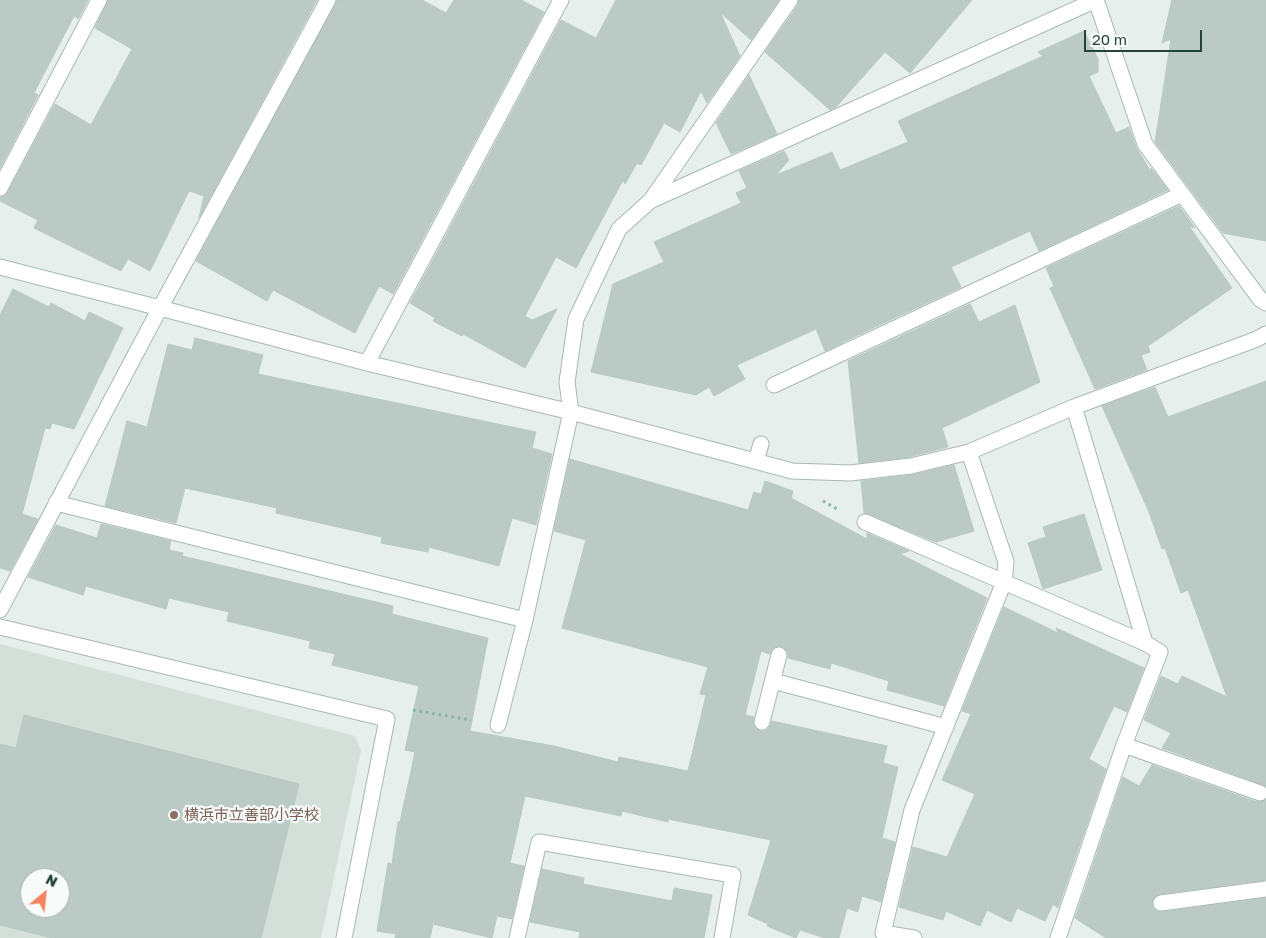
<!DOCTYPE html>
<meta charset="utf-8">
<style>
body{margin:0}
#map{position:relative;width:1266px;height:938px;overflow:hidden;background:#e6efeb;font-family:"Golos Text",sans-serif}
canvas{display:block}
.north{position:absolute;left:20px;top:868px;width:50px;height:50px;box-sizing:border-box;background:#f7fbf9;border:1px solid #a3b1ad;border-radius:50%;rotate:28deg;font-size:14px;font-weight:700;line-height:20px;text-align:center;color:#24423a}
.north::after{content:'';display:block;margin:auto;width:18px;height:22px;background:#f4845f;clip-path:polygon(50% 0,100% 100%,50% 72%,0 100%)}
.scale{position:absolute;left:1084px;top:30px;width:118px;height:22px;box-sizing:border-box;border:2px solid #24423a;border-top:0;padding-left:6px;font-size:15px;line-height:18px;white-space:nowrap;color:#24423a;-webkit-text-stroke:4px #f7fbf9;paint-order:stroke}
</style>
<div id="map">
<canvas width="1266" height="938"></canvas>
<div class="north">N</div>
<div class="scale">20 m</div>
</div>
<script>
const ctx = document.querySelector('canvas').getContext('2d');
ctx.lineJoin = 'round';
function fill(path, color) {
  ctx.fillStyle = color;
  ctx.fill(path, 'evenodd');
}
function shape(rows) {
  const path = new Path2D();
  for (const r of rows) {
    path.moveTo(r[0], r[1]);
    for (let i = 2; i < r.length; i += 2) path.lineTo(r[i], r[i + 1]);
  }
  return path;
}
function trace(path, color, width, dash) {
  ctx.strokeStyle = color;
  ctx.lineWidth = width;
  ctx.lineCap = dash ? 'butt' : 'round';
  ctx.setLineDash(dash || []);
  ctx.stroke(path);
}
function write(font, color, halo, rows, align = 'center') {
  ctx.font = font + ' "Golos Text","Noto Sans JP",sans-serif';
  ctx.lineWidth = 4.5;
  ctx.setLineDash([]);
  ctx.textBaseline = 'middle';
  ctx.strokeStyle = halo;
  ctx.fillStyle = color;
  for (const [text, x, y, turn = 0] of rows) {
    ctx.save();
    ctx.translate(x, y);
    ctx.rotate((+turn || 0) * Math.PI / 180);
    ctx.textAlign = isNaN(turn) ? turn : align;
    if (halo) ctx.strokeText(text, 0, 0);
    ctx.fillText(text, 0, 0);
    ctx.restore();
  }
}
fill(shape([
 [0,644,355,736,361,751,321,938,0,938],
 [30,878,60,878,60,908,30,908]
]), '#d4dfda');
const building = shape([
 [0,0,88,0,78,19,74,16,34,93,38,95,0,168,0,0],
 [108,0,317,0,199,218,204,196,189,191,150,271,128,259,121,271,34,228,38,220,0,201,0,197,5,196,8,192,55,104,91,125,132,49,95,28,108,0],
 [337,0,422,0,446,13,454,0,521,0,544,12,393,294,379,286,355,333,273,290,267,301,196,261,337,0],
 [616,0,779,0,751,40,720,12,740,56,707,103,701,91,680,132,664,123,641,165,637,163,625,184,623,180,576,268,556,257,525,316,532,320,557,309,525,368,463,334,462,336,433,321,435,318,410,303,561,20,596,38,616,0],
 [799,0,972,0,910,73,885,52,836,107,830,110,765,52,798,5,799,0],
 [1172,0,1266,0,1266,241,1223,233,1155,142,1171,39,1162,43,1172,0],
 [1084,31,1098,59,1098,72,1089,76,1116,133,1129,127,1136,147,1151,172,1151,168,1168,190,1039,251,1030,231,951,267,961,287,845,341,845,338,844,342,825,351,816,329,737,365,745,379,714,396,709,387,696,395,591,372,613,284,664,262,654,242,741,203,736,193,747,188,739,171,784,151,789,160,776,175,832,152,840,170,908,142,898,121,1043,56,1038,52,1084,31],
 [749,75,777,134,731,154,716,123,749,75],
 [1179,206,1195,228,1189,226,1232,288,1148,346,1150,352,1141,355,1147,370,1095,389,1050,288,1054,286,1046,268,1179,206],
 [13,289,49,307,51,303,85,321,89,312,123,328,74,429,52,423,50,429,45,428,22,514,38,519,10,571,0,568,0,315,13,289],
 [970,304,979,322,1015,305,1040,382,942,428,948,447,909,457,859,463,848,361,970,304],
 [195,338,263,355,258,374,536,432,532,448,552,454,536,525,512,518,499,566,429,547,428,552,381,543,382,537,276,513,277,508,185,488,176,523,105,506,127,421,147,427,168,344,192,350,195,338],
 [1266,381,1266,786,1162,748,1171,733,1144,720,1161,676,1178,684,1182,676,1227,697,1188,590,1181,593,1165,548,1162,549,1149,512,1102,406,1155,387,1168,417,1266,381],
 [570,459,748,510,754,492,761,494,765,481,793,491,791,498,867,539,867,533,909,551,900,554,987,598,944,706,887,690,889,681,831,663,830,669,788,658,788,652,782,646,773,648,770,654,761,651,745,715,754,717,753,724,756,729,760,731,765,731,769,728,772,721,887,746,883,763,898,767,882,838,895,842,881,902,862,896,858,912,847,908,839,938,825,938,800,930,796,938,767,926,768,924,748,915,771,840,668,819,668,822,622,811,621,816,525,796,510,863,524,866,512,919,497,916,492,938,433,924,430,938,395,938,396,934,377,931,388,863,392,864,398,822,400,822,415,752,405,750,419,686,332,665,335,654,309,648,310,641,227,621,229,612,169,598,166,609,86,586,83,595,28,577,56,525,97,538,101,524,171,541,169,550,183,553,182,556,393,606,392,614,488,638,470,731,554,746,618,762,619,757,688,771,706,695,700,694,708,667,562,628,586,540,554,531,570,459],
 [954,465,974,531,936,542,864,513,861,481,912,475,954,465],
 [1084,514,1102,570,1043,589,1028,543,1046,537,1043,527,1084,514],
 [1004,607,1058,633,1056,628,1144,668,1127,712,1114,706,1089,759,1106,769,1058,908,1053,904,1045,921,1017,908,1011,922,987,910,980,926,946,911,943,920,899,907,913,847,947,857,975,794,942,780,971,714,962,711,1004,607],
 [24,715,299,784,261,938,52,938,0,925,0,744,16,748,24,715],
 [30,878,60,878,60,908,30,908,30,878],
 [1152,765,1257,802,1266,800,1266,880,1160,894,1153,899,1153,908,1157,911,1162,912,1266,898,1266,938,1106,938,1075,918,1123,777,1139,786,1152,765],
 [542,869,584,878,583,884,672,901,674,888,712,895,704,938,579,938,580,932,530,922,542,869]
]);
fill(building, '#bbcac4');
trace(building, '#b8c9c2', 1);
const service = shape([
 [773,681,946,727],
 [762,722,779,655],
 [1161,903,1266,889]
]);
const minor = shape([
 [1096,0,1145,144,1260,299,1266,303],
 [0,188,99,0],
 [651,200,790,0],
 [0,267,160,308,367,363,571,412,792,471,850,473,911,466,969,452,1074,407,1257,339,1266,334],
 [367,363,561,0],
 [774,385,1182,194],
 [1074,407,1145,643],
 [756,461,761,444],
 [56,503,525,620],
 [865,522,1145,643,1160,652,1124,745,1058,938],
 [0,610,160,308,328,0],
 [0,627,387,719,344,938],
 [498,725,525,620,571,412,567,382,576,319,619,229,650,201,1096,0],
 [1124,745,1260,793],
 [517,938,539,842,733,875,722,938],
 [914,938,883,933,912,810,1004,582,1006,562,969,452]
]);
trace(service, '#a8b8b2', 17);
trace(minor, '#a8b8b2', 17);
trace(shape([
 [823,501,839,510],
 [413,710,471,720]
]), '#86b3a5', 3, [2.5, 4]);
trace(service, '#fff', 15);
trace(minor, '#fff', 15);
for (const [x, y, r, color] of [
 [174,815,5,"#8d6e63"]
]) {
  const dot = new Path2D();
  dot.arc(x, y, r, 0, 2 * Math.PI);
  ctx.fillStyle = color;
  ctx.fill(dot);
  trace(dot, '#f7fbf9', 2);
}
write('15px', '#785e54', '#f7fbf9', [
 ["横浜市立善部小学校",184,815]
], 'left');
</script>
